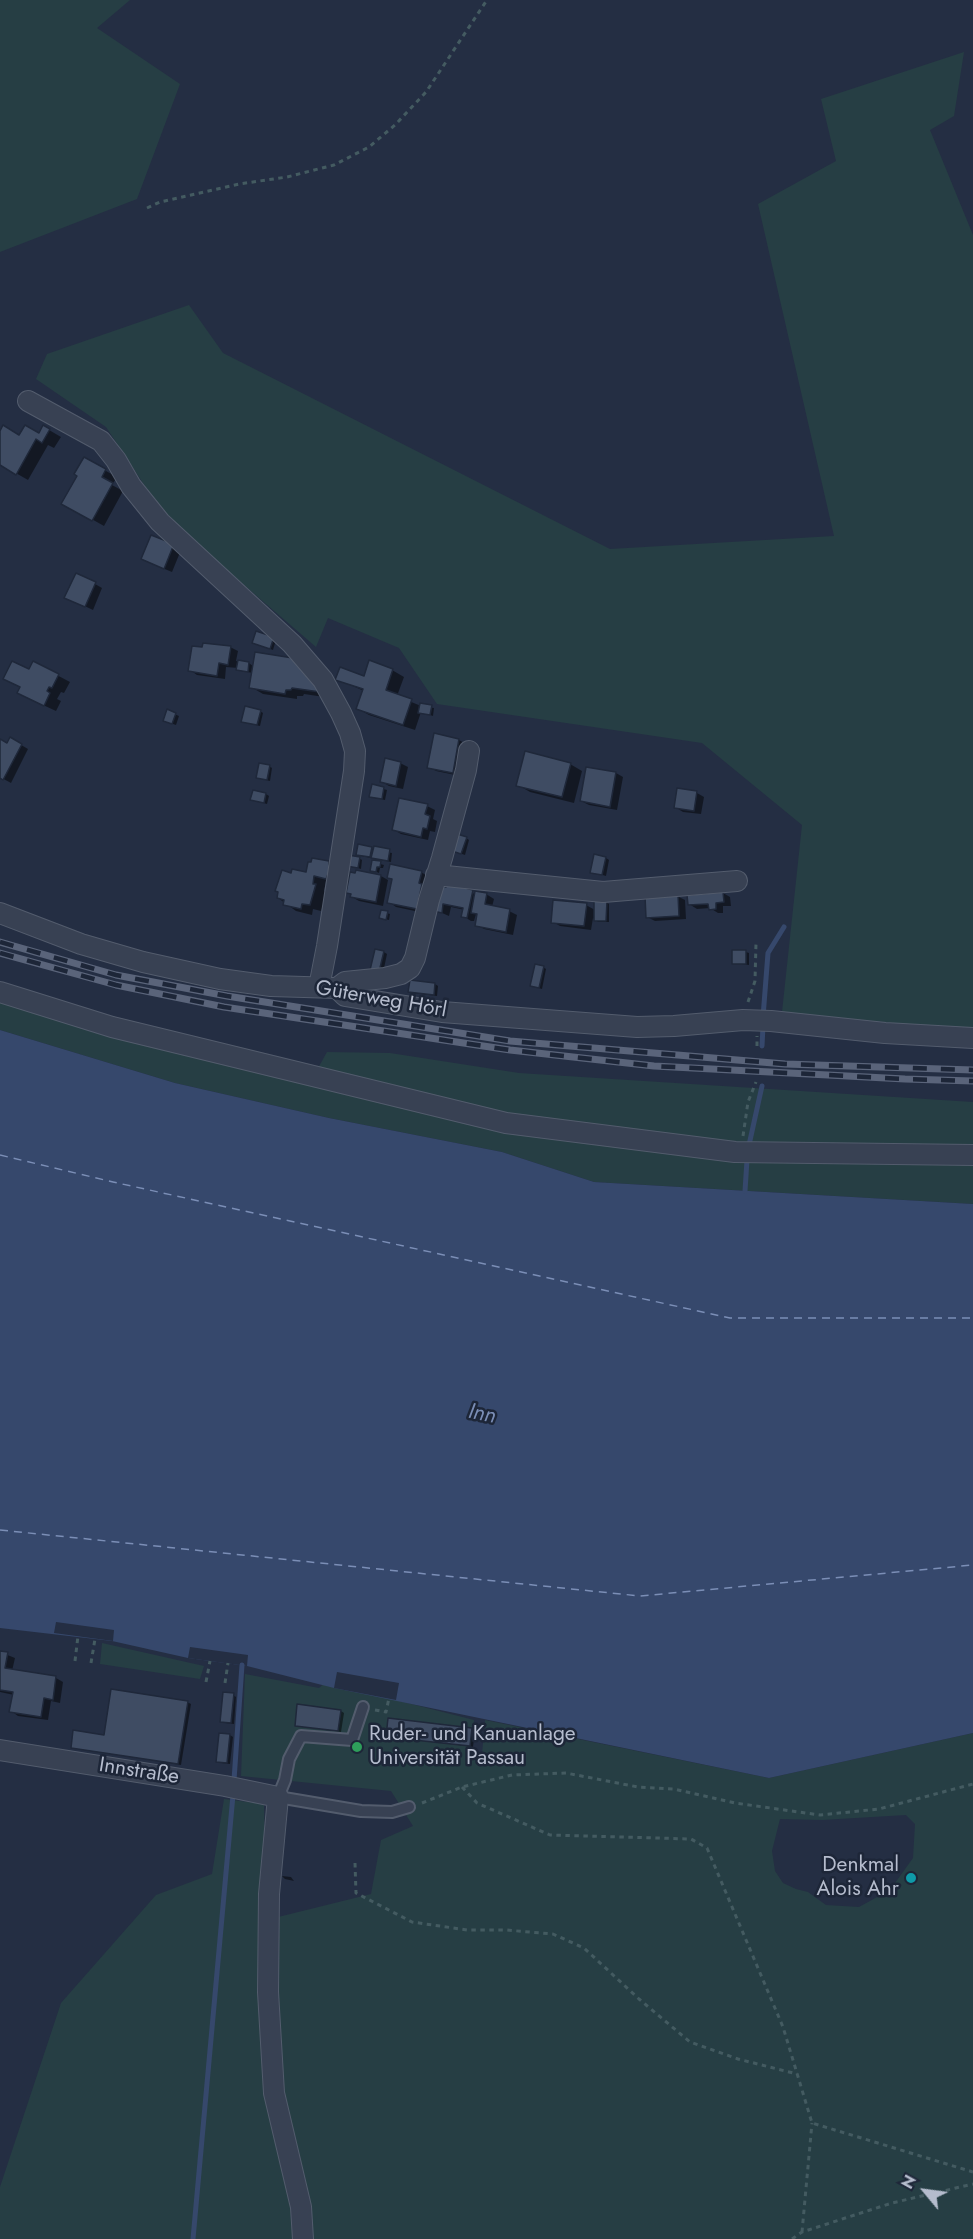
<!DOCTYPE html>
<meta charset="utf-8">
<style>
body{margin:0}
#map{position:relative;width:973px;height:2239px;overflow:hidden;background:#242e43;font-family:Jost,sans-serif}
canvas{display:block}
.north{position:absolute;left:895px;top:2161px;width:60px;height:60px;-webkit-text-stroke:4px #1d2638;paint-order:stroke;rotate:299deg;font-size:16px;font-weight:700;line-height:24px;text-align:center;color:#b5bccd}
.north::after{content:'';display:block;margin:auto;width:21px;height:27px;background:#b5bccd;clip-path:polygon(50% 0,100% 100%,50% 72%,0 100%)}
</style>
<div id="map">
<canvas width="973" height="2239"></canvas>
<div class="north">N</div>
</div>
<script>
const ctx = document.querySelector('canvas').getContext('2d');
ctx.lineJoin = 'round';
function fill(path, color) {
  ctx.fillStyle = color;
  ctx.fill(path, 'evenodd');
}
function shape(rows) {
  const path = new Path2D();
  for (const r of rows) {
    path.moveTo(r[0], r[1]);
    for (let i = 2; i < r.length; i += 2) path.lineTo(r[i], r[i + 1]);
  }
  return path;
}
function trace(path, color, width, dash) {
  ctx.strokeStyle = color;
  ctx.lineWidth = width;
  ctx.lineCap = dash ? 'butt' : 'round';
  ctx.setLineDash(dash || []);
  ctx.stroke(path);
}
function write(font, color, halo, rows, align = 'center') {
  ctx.font = font + ' Jost,sans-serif';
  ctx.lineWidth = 5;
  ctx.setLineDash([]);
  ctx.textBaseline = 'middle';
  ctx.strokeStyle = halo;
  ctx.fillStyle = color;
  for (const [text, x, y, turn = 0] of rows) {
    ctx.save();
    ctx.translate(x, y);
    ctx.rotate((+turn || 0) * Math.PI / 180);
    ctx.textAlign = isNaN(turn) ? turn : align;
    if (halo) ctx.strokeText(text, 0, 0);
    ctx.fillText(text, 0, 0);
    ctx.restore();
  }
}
fill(shape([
 [0,0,130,0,97,28,180,84,137,199,0,252],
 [964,52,954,116,930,130,973,235,973,1031,782,1012,802,825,702,743,437,704,399,648,328,618,316,647,166,518,106,427,36,379,47,354,189,305,223,353,610,549,834,536,758,204,836,161,821,99],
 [0,997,312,1079,327,1052,390,1053,519,1073,973,1102,973,1204,594,1182,502,1152,329,1118,175,1083,0,1030],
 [102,1643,204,1666,200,1679,100,1664],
 [337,1672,396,1700,474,1720,470,1754,482,1754,485,1720,769,1778,973,1733,973,2239,0,2239,0,2187,61,2003,156,1895,212,1874,224,1799,264,1804,266,1920,371,1894,381,1840,413,1826,391,1791,241,1776,245,1674,319,1688],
 [906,1815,915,1824,913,1858,890,1890,859,1907,826,1905,808,1892,796,1889,783,1883,775,1871,772,1851,780,1819,822,1820]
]), '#263e44');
fill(shape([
 [0,1030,175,1083,329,1118,502,1152,594,1182,973,1204,973,1733,769,1778,334,1688,247,1666,188,1658,112,1641,0,1628]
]), '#36486c');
fill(shape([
 [56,1622,114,1630,113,1641,54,1633],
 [190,1647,248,1655,247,1666,188,1658],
 [337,1672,399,1683,396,1700,334,1688]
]), '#242e43');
fill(shape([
 [44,427,61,437,54,448,48,445,28,480,0,464,0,434,20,437,39,435],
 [84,459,117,477,112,485,123,491,104,526,63,503,79,475],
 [152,537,181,550,172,572,150,563],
 [95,584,102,588,93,610,74,601],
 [257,633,276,640,273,650,257,644],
 [230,647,238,651,236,661,249,663,254,667,257,654,331,698,304,694,303,696,297,696,297,699,263,694,251,687,253,673,241,671,238,668,226,667,225,679,197,675,190,670],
 [34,663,70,682,64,693,61,692,57,699,61,701,56,711,30,699,22,687],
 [392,670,404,677,397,696,421,706,434,708,433,716,421,712,415,730,369,715,358,709,364,691,337,679,365,678],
 [167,711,179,716,176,725,167,722],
 [260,711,263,713,260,726,246,723],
 [11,739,28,749,11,783,0,777,0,741,8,745],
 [459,740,466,744,460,776,436,771,429,767],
 [400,763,408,767,403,789,389,786,382,782],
 [570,764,582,771,574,803,530,792,518,785],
 [269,766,272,768,270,781,261,779],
 [616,773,623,777,617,810,589,805,581,801],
 [373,786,387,790,385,800,374,798],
 [697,793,704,797,701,814,683,812,675,807],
 [266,794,269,796,267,804,252,800],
 [427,806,435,810,433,819,437,821,435,832,430,831,428,840,401,834,394,830],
 [466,838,469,840,465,855,456,852],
 [372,849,392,853,391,862,361,856],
 [359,858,362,860,361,869,348,865],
 [606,858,609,860,606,876,592,872],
 [373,862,384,865,383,868,380,868,379,873,372,870],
 [329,863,340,869,338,884,326,881,324,891,327,892,321,911,313,909,312,915,296,911,278,898,292,874,307,874],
 [421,872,429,877,424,913,396,907,389,902],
 [381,876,388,880,383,906,359,901,352,897],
 [440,887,476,894,486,894,494,899,492,907,509,911,517,915,513,935,484,929,477,925,479,915,476,914,474,921,471,921,463,916,465,910,451,907,449,916,435,910],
 [723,893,730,897,731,906,723,906,723,913,718,913,710,908,697,909,689,904],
 [677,896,685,900,686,919,655,921,647,917],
 [606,902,609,904,609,922,598,922,593,918,591,930,560,926,553,922,586,905,595,910],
 [387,913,390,914,389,920,381,918],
 [384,952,387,954,383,973,375,971],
 [746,952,749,953,749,965,734,963],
 [543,967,546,969,542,989,535,987,532,985],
 [411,981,435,984,438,986,437,996,413,993,410,991],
 [0,1652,15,1658,12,1671,56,1678,63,1682,60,1703,51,1701,48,1720,18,1716,11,1711,14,1695,0,1692],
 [233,1695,236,1697,234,1724,225,1723,222,1721],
 [187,1702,191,1704,181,1765,72,1747,105,1736],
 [341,1711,344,1713,341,1732,296,1725],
 [472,1729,475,1731,473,1747,387,1736],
 [230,1735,233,1737,230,1764,221,1763,218,1762],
 [282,1876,291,1877,294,1881,285,1879]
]), '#0007');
trace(shape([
 [763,1017,768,953,784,927],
 [762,1046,763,1026],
 [749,1145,762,1086],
 [745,1191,747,1160],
 [234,1780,242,1665],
 [193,2239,233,1795]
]), '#36486c', 5);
trace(shape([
 [0,1155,113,1182,730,1318,973,1318],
 [0,1530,640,1596,973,1565]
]), '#7b8eb6', 1.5, [8, 6]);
const building = shape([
 [3,425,19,435,25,425,39,433,43,425,50,429,42,443,36,439,16,475,0,465,0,431,3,425],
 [84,457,106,469,102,477,113,483,92,521,61,504,77,476,74,474,84,457],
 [151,535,174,544,164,569,141,559,151,535],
 [76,573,96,582,85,607,64,598,76,573],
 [256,631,274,637,270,649,252,643,256,631],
 [203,643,231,646,228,665,219,663,217,676,188,671,192,646,202,647,203,643],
 [255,652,299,659,320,692,292,688,291,690,286,690,285,694,249,688,255,652],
 [238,660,249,662,248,672,236,670,238,660],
 [369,660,393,669,386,690,412,699,403,725,356,709,363,689,335,680,340,667,364,676,369,660],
 [12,661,29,669,33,661,59,674,52,688,49,687,47,691,50,693,44,706,17,693,20,687,3,679,12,661],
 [420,703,432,705,430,715,418,713,420,703],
 [245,706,261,710,257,725,241,722,245,706],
 [167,709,176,713,172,724,163,721,167,709],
 [434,733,459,739,453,773,427,768,434,733],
 [10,737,22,744,3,780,0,778,0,739,7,743,10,737],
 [525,751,571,763,562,797,516,786,525,751],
 [385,758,401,762,396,786,380,782,385,758],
 [259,763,270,765,267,780,256,778,259,763],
 [586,767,616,772,610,807,580,801,586,767],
 [372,784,384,787,382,799,369,797,372,784],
 [677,788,697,791,694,811,674,808,677,788],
 [253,790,266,793,264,803,250,800,253,790],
 [399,798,428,804,425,814,430,816,427,829,423,828,421,837,392,830,399,798],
 [457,834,467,837,461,854,452,851,457,834],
 [358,844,372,847,370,857,356,855,358,844],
 [374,846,390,849,388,861,371,858,374,846],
 [594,854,606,857,602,875,590,873,594,854],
 [348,855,360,857,358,868,346,866,348,855],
 [312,858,329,861,329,865,331,865,330,874,328,874,326,879,314,876,313,884,316,884,310,905,302,904,301,909,283,905,284,900,277,898,278,892,275,891,282,870,291,873,292,869,306,872,308,862,311,862,312,858],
 [372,860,381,861,380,867,377,867,376,872,370,871,372,860],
 [390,864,422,871,419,883,422,884,417,909,387,903,392,879,387,878,390,864],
 [356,870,381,875,376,902,350,897,351,894,346,893,350,872,355,873,356,870],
 [447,883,473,890,467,918,461,917,463,908,443,904,442,913,433,911,439,885,446,887,447,883],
 [475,891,487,893,485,904,510,909,506,932,475,926,477,914,471,913,475,891],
 [723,892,724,902,716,903,716,909,709,910,708,904,688,905,687,895,723,892],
 [678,895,679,916,646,918,645,896,678,895],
 [553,900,587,903,584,926,551,923,553,900],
 [594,901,607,901,606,921,594,921,594,901],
 [381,910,388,911,386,920,379,918,381,910],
 [375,949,384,951,379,972,370,970,375,949],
 [732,950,746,950,746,964,732,964,732,950],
 [535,964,544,966,539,988,530,986,535,964],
 [410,980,435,983,434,995,408,992,410,980],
 [0,1651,8,1652,5,1668,56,1676,53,1700,44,1698,41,1717,9,1712,13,1692,0,1690,0,1651],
 [111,1689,188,1701,178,1764,71,1748,73,1730,104,1735,111,1689],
 [223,1692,234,1693,231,1723,220,1722,223,1692],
 [297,1704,341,1710,338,1731,295,1726,297,1704],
 [388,1718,472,1728,470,1746,386,1737,388,1718],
 [219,1733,230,1734,227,1763,216,1762,219,1733]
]);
fill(building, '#3f4c63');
trace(building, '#1f283a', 1.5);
const lane = shape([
 [363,1707,352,1740,301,1736,289,1759,285,1780,278,1797,361,1811,392,1812,409,1807]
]);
const street = shape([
 [28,401,101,441,116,460,131,486,160,522,292,644,323,680,341,713,350,733,355,751,354,771,327,946,319,987],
 [436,875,603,892,737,881],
 [0,913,81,944,143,962,220,979,271,986,337,988,345,996,442,1012,637,1027,674,1026,743,1020,771,1021,885,1033,973,1038],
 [337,988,345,982,385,978,401,974,410,968,415,958,429,900,442,858,466,770,469,751],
 [0,992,112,1027,506,1123,735,1152,973,1155],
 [0,1750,225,1786,278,1797,269,1894,268,1992,274,2093,301,2207,303,2239]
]);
trace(lane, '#535c6d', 14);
trace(street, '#535c6d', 22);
trace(shape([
 [147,208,160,202,239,184,287,177,334,165,369,147,395,125,426,92,487,0],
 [748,1002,755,981,756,943],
 [757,1046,757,1036],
 [743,1136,748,1102,756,1082],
 [75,1661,78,1636],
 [91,1663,95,1639],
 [206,1682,210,1661],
 [225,1683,228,1663],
 [375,1710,386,1712,389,1698],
 [462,1787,477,1803,550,1835,691,1839,707,1848,783,2027,812,2123,973,2172],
 [422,1803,462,1787,512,1775,566,1773,638,1787,674,1789,735,1803,820,1815,879,1809,973,1784],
 [355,1863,356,1893,412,1922,467,1930,506,1930,553,1934,584,1948,639,1999,690,2042,738,2059,797,2074],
 [802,2232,812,2123],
 [792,2239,802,2232,892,2203,973,2184]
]), '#445b61', 3, [4.5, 4.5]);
trace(lane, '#384153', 10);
trace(street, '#384153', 20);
const rail = shape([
 [0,942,116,975,227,996,510,1041,785,1064,973,1070],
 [0,953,116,985,224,1007,510,1050,654,1066,905,1079,973,1081]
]);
trace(rail, '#5a647a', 7);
trace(rail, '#1d2638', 4.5, [14]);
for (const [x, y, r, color] of [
 [357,1747,6,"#2e9e5b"],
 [911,1878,6,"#0f9aa8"]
]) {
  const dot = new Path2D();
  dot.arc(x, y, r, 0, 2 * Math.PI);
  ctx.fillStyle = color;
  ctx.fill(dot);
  trace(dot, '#1d2638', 2);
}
write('21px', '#b5bccd', '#1d2638', [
 ["Güterweg Hörl",381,1000,10],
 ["Innstraße",139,1772,9]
]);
write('21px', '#b5bccd', '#1d2638', [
 ["Ruder- und Kanuanlage",369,1735],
 ["Universität Passau",369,1759],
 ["Denkmal",899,1866,"right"],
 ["Alois Ahr",899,1890,"right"]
], 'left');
write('italic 22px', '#7b8eb6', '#1d2638', [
 ["Inn",482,1415,11]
]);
</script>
